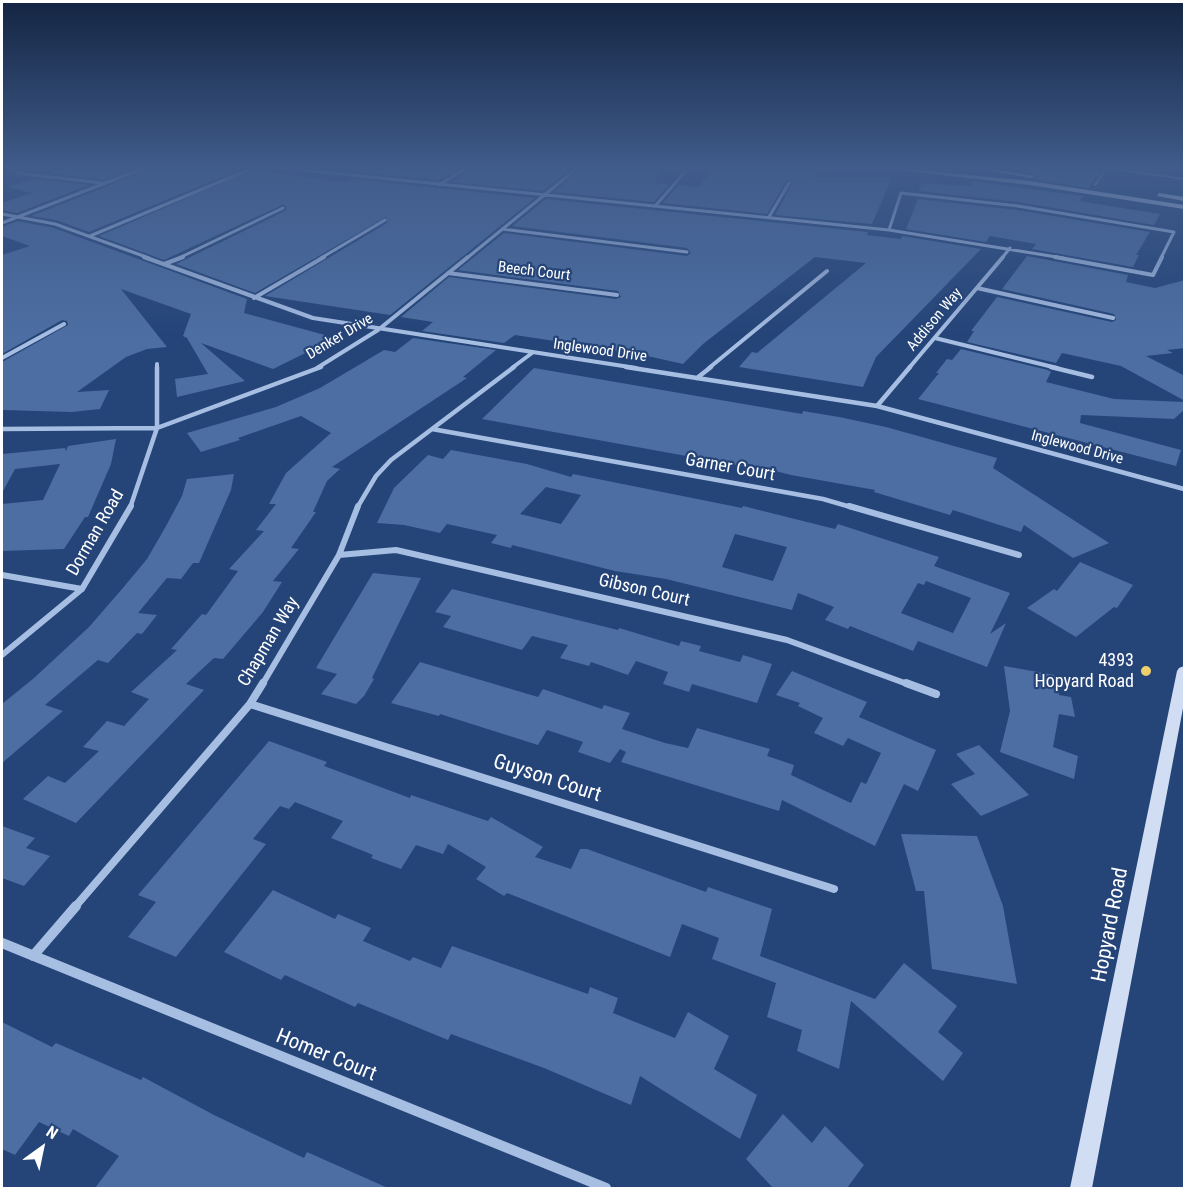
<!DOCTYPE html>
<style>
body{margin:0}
#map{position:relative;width:1186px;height:1190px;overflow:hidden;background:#254478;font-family:"Roboto Condensed",sans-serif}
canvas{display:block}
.frame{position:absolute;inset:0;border:3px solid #fff;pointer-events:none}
.north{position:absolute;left:12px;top:1118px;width:60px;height:60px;-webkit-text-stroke:4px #254478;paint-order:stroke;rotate:33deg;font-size:16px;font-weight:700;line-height:24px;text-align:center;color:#fff}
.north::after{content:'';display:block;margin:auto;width:21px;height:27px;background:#fff;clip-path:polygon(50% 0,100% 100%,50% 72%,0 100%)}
</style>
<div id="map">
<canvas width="1186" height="1190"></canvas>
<div class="frame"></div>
<div class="north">N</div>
</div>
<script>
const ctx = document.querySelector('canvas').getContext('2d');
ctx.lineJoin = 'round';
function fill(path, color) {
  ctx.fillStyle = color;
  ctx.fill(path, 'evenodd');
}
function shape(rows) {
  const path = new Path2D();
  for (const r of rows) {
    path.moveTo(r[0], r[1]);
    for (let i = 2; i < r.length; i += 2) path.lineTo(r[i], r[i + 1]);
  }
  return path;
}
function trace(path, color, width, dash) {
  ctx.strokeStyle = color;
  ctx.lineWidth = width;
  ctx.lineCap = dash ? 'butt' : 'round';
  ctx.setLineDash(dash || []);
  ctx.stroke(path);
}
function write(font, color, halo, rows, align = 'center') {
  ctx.font = font + ' "Roboto Condensed",sans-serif';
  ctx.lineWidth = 4.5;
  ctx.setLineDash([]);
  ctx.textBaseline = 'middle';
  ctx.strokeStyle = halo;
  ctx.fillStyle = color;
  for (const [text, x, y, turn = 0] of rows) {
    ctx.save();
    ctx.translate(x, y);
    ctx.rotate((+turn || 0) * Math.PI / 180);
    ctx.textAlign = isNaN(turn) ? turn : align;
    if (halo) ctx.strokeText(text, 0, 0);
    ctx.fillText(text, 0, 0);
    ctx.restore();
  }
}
fill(shape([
 [58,170,128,170,104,180,50,173],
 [143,170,238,170,89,232,56,220,31,216,140,173],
 [252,170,344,182,351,179,535,198,390,315,265,296,387,223,386,217,255,293,176,264,285,211,287,208,284,204,164,260,99,236],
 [368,170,456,170,439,180,364,173],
 [467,170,569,170,543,191,452,182],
 [579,170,663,170,655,179,658,180,655,183,669,184,654,202,554,192],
 [711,170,767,172,768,170,819,170,815,177,892,177,872,224,775,215,792,184,790,179,786,181,767,214,663,203,678,185,698,187,708,175,711,175],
 [1014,170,1101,170,1089,188,1034,179,1037,176,1035,174],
 [33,179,89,185,17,213,2,210,2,203,32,193,8,187],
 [972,181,1083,196,1079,201,1160,214,1154,225,1018,202,919,191,921,183,971,186],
 [546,199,868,232,867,235,901,239,902,236,981,249,876,357,863,387,739,367,752,352,757,353,866,263,815,257,703,344,683,364,634,353,515,335,504,343,422,331,433,322,401,317,449,277,616,299,621,297,618,291,458,270,504,233,687,256,691,253,687,248,512,226],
 [918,199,1017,210,1150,232,1136,255,1139,255,1133,267,1032,249,1036,244,990,236,986,242,906,229],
 [18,221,54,228,247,299,244,313,336,338,273,369,201,343,245,381,177,397,175,379,208,374,187,338,183,336,191,314,121,289,167,347,147,349,126,357,77,392,109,390,100,409,72,412,2,410,2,362,68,325,67,321,62,320,2,354,2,255,30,246,2,236,2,227],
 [1027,256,1128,275,1126,282,1155,288,1185,280,1185,348,1167,350,1173,353,1146,356,1185,376,1185,401,1121,366,1062,353,1056,363,967,342,974,331,971,331,997,297,1112,322,1116,320,1114,314,1002,289],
 [413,338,496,350,463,377,467,378,332,467,340,469,327,481,313,512,316,512,291,548,299,549,273,581,282,582,263,612,223,659,214,658,186,684,204,690,76,823,23,799,48,776,65,783,99,751,83,747,107,721,124,726,149,699,131,692,177,650,171,649,202,614,206,615,238,571,229,569,264,531,256,530,276,504,269,504,286,473,331,433,301,416,238,438,240,440,201,452,187,433,276,407,320,388,384,350,395,352],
 [961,349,1048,370,1051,372,1046,382,1114,399,1185,402,1185,409,1174,419,1081,415,1080,423,1181,450,1176,466,918,399,939,373,936,373,947,359,952,360],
 [534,368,802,414,803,411,839,417,886,427,997,458,993,468,1109,543,1073,558,1024,525,1021,532,953,510,950,515,874,492,875,490,791,475,748,464,747,467,482,419],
 [116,439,111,464,88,517,85,517,64,549,2,551,2,504,43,500,60,464,15,469,2,493,2,454,65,448,66,451,68,446],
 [451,450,527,464,571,477,573,474,742,508,743,506,835,529,838,524,939,557,934,566,1010,593,990,634,1006,623,987,667,918,641,913,651,850,626,848,629,825,620,834,607,798,593,792,610,666,579,615,571,512,545,511,548,491,543,497,535,447,524,440,533,404,525,377,523,394,488,428,455,443,459],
 [546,487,581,495,561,524,520,514],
 [735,534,787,547,773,581,722,567],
 [926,581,971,598,953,633,901,613,918,583,924,585],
 [234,474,231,490,199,563,193,563,181,579,167,578,138,613,157,615,142,634,137,633,108,663,98,660,45,705,63,711,2,763,2,704,34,678,89,627,122,589,147,559,166,526,182,496,187,479],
 [1080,562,1133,585,1117,608,1114,607,1076,637,1027,608,1054,589,1057,591],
 [373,573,421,578,372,678,374,679,364,696,356,704,321,694,337,674,316,668],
 [452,589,618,630,619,628,679,646,681,641,701,646,699,651,740,662,743,655,772,664,757,703,692,684,689,692,663,684,668,672,636,661,628,675,591,662,589,666,560,658,568,645,532,636,522,650,443,627,451,616,435,612],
 [420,662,538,697,543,689,602,709,604,705,630,713,622,729,665,743,688,748,697,728,770,749,767,756,794,765,791,775,851,803,861,782,866,784,881,753,848,738,843,746,814,733,823,718,798,706,800,703,776,695,792,671,867,702,859,717,936,750,918,791,904,784,875,846,782,800,779,811,621,762,626,752,620,749,610,763,578,752,583,742,547,730,538,745,440,714,439,716,391,703],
 [1004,666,1055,675,1059,695,1071,697,1075,717,1059,714,1053,747,1078,756,1074,779,1000,752,1010,711],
 [269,741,327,762,324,766,410,798,411,795,488,821,491,817,543,847,535,857,571,869,580,849,587,849,706,892,708,887,772,909,760,956,875,999,904,963,957,1006,938,1032,963,1053,943,1081,851,1001,839,1069,797,1051,802,1030,767,1017,776,983,712,959,719,938,682,924,670,957,507,893,504,896,476,879,486,867,448,844,443,854,416,845,401,869,371,858,373,855,331,838,343,821,295,802,289,809,280,806,253,839,266,844,176,957,128,937,156,902,138,895],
 [979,745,1029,795,981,816,951,784,975,774,956,754],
 [2,826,35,838,26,848,50,856,24,886,2,878],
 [901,834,977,836,1003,906,1017,984,932,969,924,891,916,891],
 [273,890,335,919,338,914,371,928,363,941,410,961,413,957,441,968,452,946,588,994,590,987,618,998,613,1013,675,1038,688,1012,729,1036,714,1069,757,1095,740,1139,640,1076,631,1105,544,1068,451,1034,448,1040,358,1003,355,1007,285,975,281,980,224,952],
 [2,1022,52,1047,56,1043,141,1080,143,1077,214,1115,304,1158,307,1152,388,1188,95,1188,119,1156,73,1129,69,1136,39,1122,15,1155,2,1149],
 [783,1114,812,1143,825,1126,864,1165,847,1188,773,1188,746,1159]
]), '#4d6ea2');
trace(shape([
 [1122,170,1184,179],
 [1095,185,1105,170]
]), '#a7bee3', 2);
trace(shape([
 [302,170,889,230],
 [17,173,102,183],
 [439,185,463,170],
 [656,205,685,172],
 [2,214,55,224,149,258],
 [769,217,789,183],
 [2,223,139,170],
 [502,229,687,252],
 [889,230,1063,258],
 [889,230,901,193,1018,206,1174,232,1161,258],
 [90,236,248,170],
 [179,258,283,208],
 [321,258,385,220],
 [467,258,575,170],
 [1002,258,1010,248]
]), '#a7bee3', 3);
trace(shape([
 [144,257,313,318,636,368],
 [1055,257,1153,275,1162,257],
 [164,264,183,257],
 [448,273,617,295],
 [977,288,1113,318],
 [254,298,324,257],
 [935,338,1057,368],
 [2,358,64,324],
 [157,364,157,368],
 [317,368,378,330,468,257],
 [512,368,532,353],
 [709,368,827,271],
 [909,368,1003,257]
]), '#a7bee3', 4);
trace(shape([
 [626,367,877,406,1184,489],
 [1051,367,1092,377],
 [697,378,711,367],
 [877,406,910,367],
 [2,429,157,428,321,367],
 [432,429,823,499,854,508],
 [130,508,157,428,157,367],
 [357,508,376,476,391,460,514,367]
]), '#a7bee3', 4.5);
trace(shape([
 [849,506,1019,555],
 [339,555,396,550,787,640,910,685],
 [2,575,82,589],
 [2,655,82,589,131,506],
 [262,685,339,555,358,506]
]), '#a7bee3', 6);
trace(shape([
 [906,683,936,694],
 [250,704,834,889],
 [74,908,250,704,263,683]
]), '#a7bee3', 8);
trace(shape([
 [2,943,606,1188],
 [33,956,76,906]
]), '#a7bee3', 10);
fill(shape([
 [898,170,917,170,1030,181,1184,205,1184,209,1030,185,898,170],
 [983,170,999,170,1035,176,1032,178,983,170],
 [1159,193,1184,197,1184,201,1157,196,1159,193],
 [1184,666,1184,703,1092,1188,1070,1188,1177,671,1179,668,1184,666]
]), '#d0ddf3');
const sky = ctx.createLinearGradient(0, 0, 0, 337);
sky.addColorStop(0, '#142542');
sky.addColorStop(0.5, '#405c8b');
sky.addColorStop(1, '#405c8b00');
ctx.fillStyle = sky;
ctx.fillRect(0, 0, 1186, 337);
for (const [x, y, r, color] of [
 [1146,671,6,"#edd06c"]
]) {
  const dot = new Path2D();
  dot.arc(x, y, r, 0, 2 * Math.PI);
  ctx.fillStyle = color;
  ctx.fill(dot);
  trace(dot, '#254478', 2);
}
write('15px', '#fff', '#254478', [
 ["Beech Court",534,272,7],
 ["Addison Way",935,320,-50],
 ["Denker Drive",340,337,-31],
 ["Inglewood Drive",600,351,8],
 ["Inglewood Drive",1077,448,15]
]);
write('18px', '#fff', '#254478', [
 ["Garner Court",730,468,10],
 ["Dorman Road",96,533,-60],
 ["Gibson Court",644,591,13],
 ["Chapman Way",269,642,-59]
]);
write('18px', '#fff', '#254478', [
 ["4393",1134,661],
 ["Hopyard Road",1134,682]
], 'right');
write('21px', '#fff', '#254478', [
 ["Guyson Court",547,779,18],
 ["Hopyard Road",1111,925,-79],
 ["Homer Court",326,1056,22]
]);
</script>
